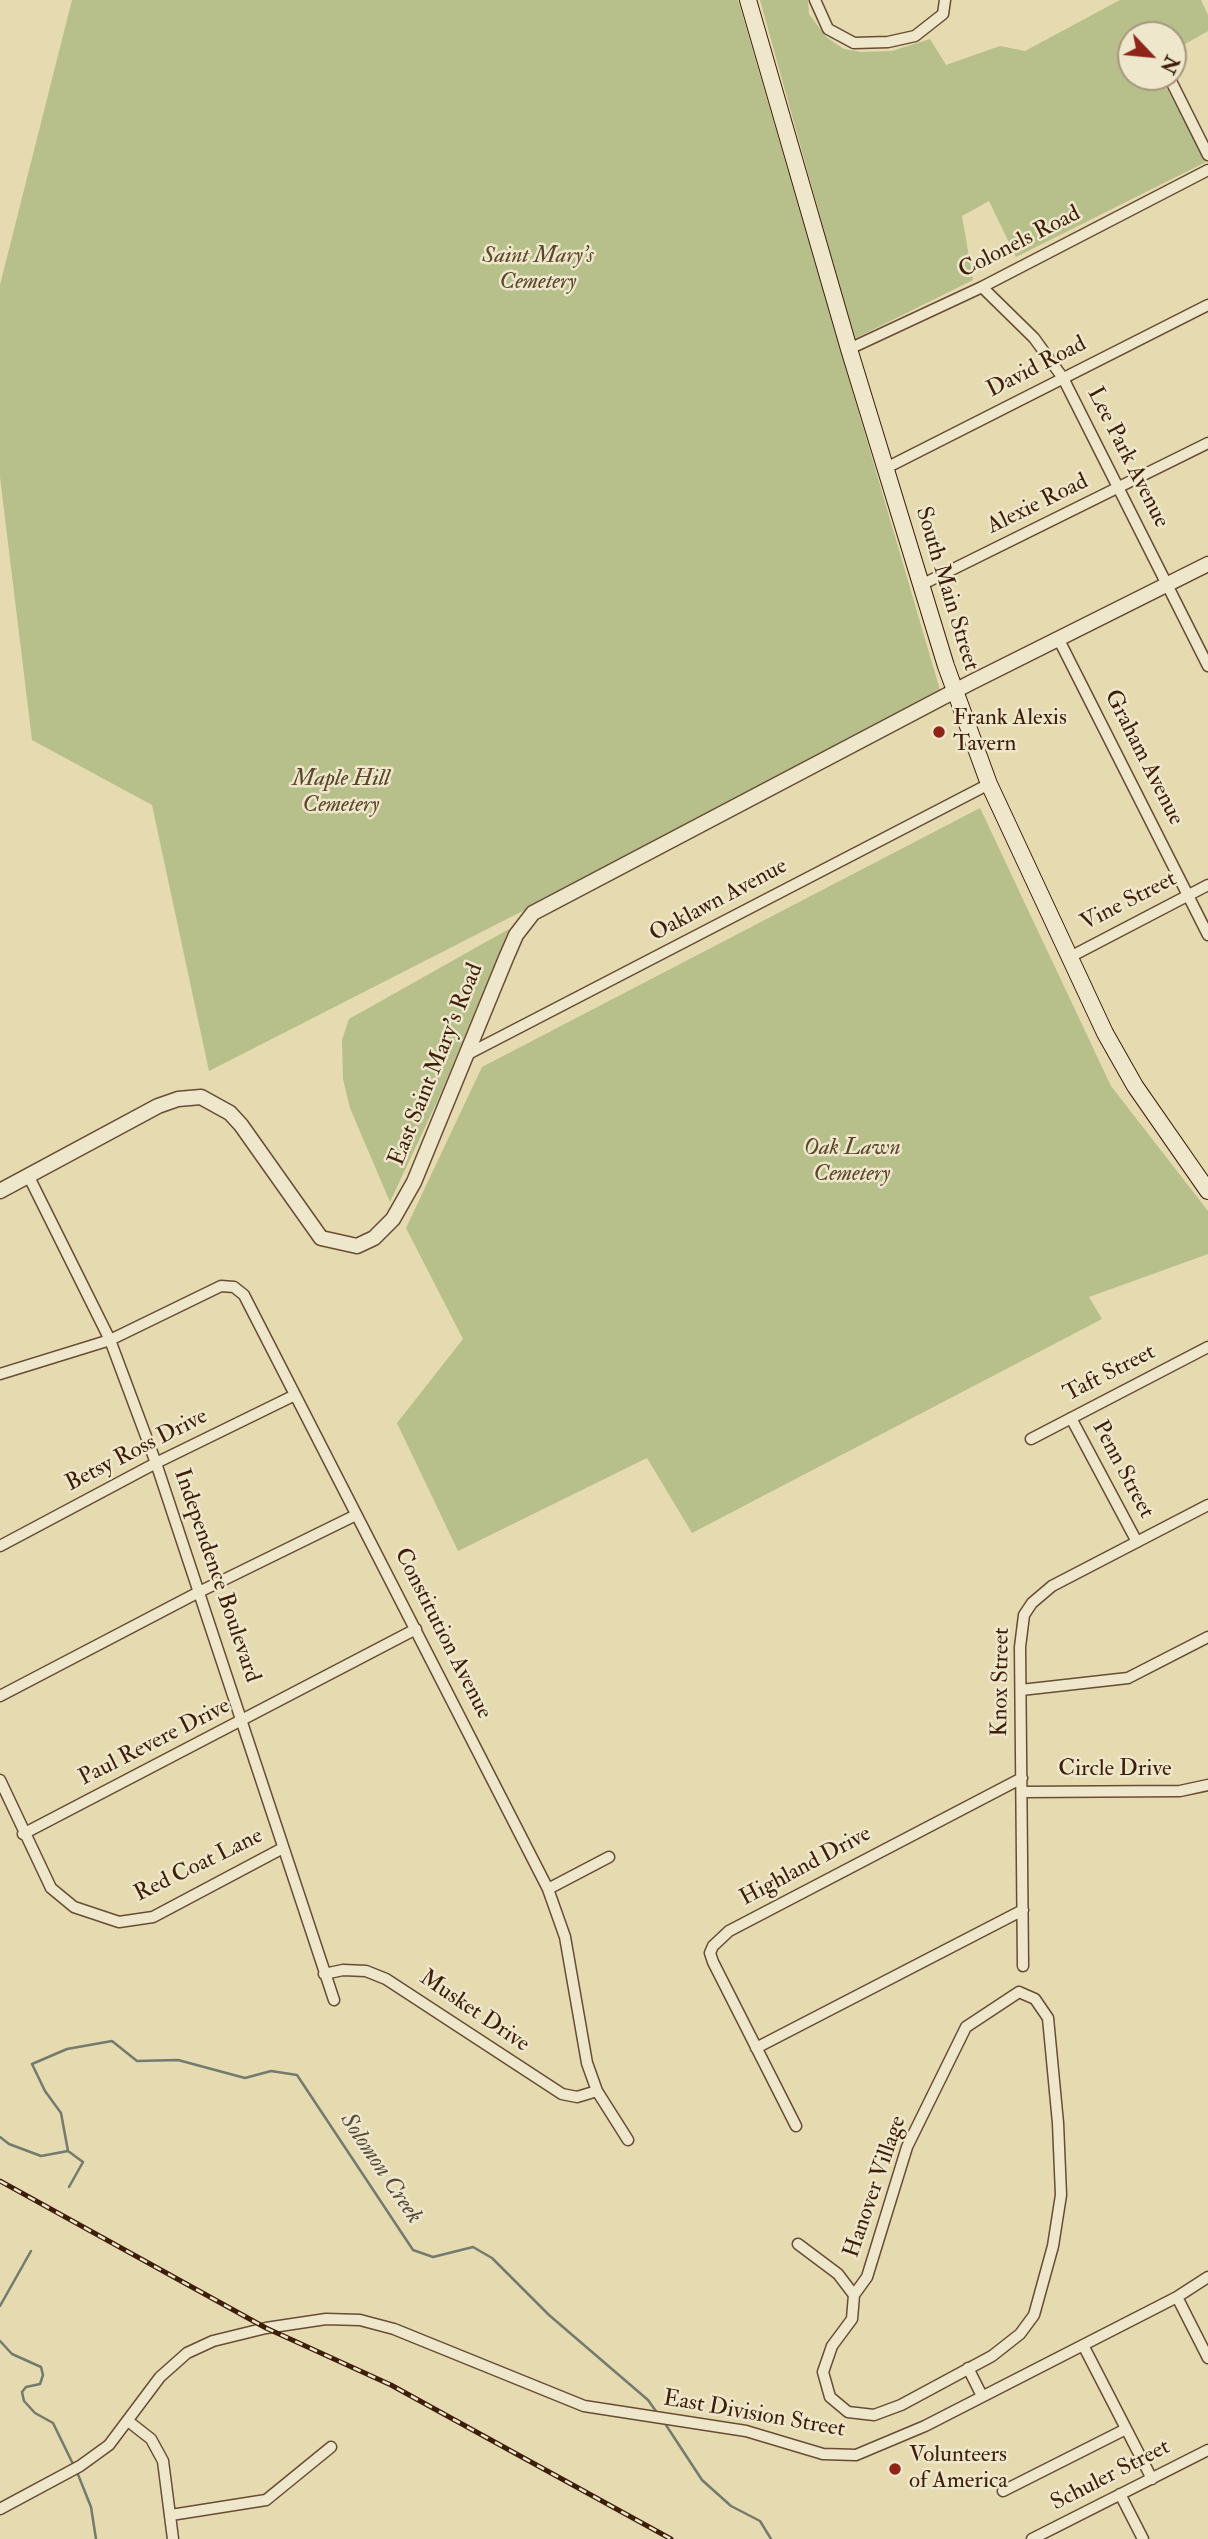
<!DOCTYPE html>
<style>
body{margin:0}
#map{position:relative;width:1208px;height:2539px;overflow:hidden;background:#e5dab0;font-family:"IM FELL Double Pica",serif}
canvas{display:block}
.north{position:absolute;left:1117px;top:21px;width:70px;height:70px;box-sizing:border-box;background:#eee7cc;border:2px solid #a8967e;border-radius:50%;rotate:116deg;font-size:19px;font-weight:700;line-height:28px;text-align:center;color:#3e1d09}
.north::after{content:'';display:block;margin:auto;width:24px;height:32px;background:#8f2418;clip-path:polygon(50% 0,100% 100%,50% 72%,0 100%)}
</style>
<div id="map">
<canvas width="1208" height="2539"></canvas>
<div class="north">N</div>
</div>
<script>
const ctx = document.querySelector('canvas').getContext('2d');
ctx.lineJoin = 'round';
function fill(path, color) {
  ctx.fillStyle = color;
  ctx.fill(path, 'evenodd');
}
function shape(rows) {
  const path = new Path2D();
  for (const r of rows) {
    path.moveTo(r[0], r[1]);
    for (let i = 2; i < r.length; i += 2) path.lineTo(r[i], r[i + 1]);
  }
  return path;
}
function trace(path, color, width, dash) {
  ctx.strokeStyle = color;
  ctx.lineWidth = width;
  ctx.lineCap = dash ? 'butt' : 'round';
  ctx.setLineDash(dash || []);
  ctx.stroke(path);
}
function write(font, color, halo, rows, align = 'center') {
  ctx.font = font + ' "IM FELL Double Pica",serif';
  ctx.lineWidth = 5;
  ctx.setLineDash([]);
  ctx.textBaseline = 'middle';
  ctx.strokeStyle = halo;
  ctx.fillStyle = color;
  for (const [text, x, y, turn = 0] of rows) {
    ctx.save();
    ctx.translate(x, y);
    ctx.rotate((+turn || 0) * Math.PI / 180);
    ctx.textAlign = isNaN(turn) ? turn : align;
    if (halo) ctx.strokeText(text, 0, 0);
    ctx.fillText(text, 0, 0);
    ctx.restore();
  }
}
fill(shape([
 [72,0,738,0,942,697,209,1071,152,805,32,740,0,477,0,285],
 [760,0,808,0,809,14,826,37,844,49,861,52,892,51,930,39,946,65,1000,46,1025,51,1120,0,1201,0,1208,15,1208,31,1173,51,1173,35,1131,35,1131,77,1154,77,1167,89,1206,162,1016,257,989,201,962,216,973,280,854,339],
 [980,808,1111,1086,1208,1211,1208,1254,1089,1297,1102,1319,692,1533,647,1458,458,1551,397,1423,463,1339,406,1228,482,1067],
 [509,929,441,1093,390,1202,350,1108,343,1079,342,1040,349,1019]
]), '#b7bf8a');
trace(shape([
 [0,2137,9,2144,41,2156,68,2151],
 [68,2151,61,2113,45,2091,32,2064,67,2049,112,2041,137,2061,178,2060,245,2078,271,2071,297,2075,413,2250,433,2257,473,2247,492,2258,549,2315,648,2400,658,2414],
 [68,2151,83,2162,69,2187],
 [0,2306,31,2251],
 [0,2341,12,2354,41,2367,43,2375,40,2384,26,2387,22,2392,24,2401,35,2413,53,2423,74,2466],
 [664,2422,702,2480,731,2506,760,2521,771,2539],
 [77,2472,91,2507,96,2539]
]), '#737b6e', 2.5);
const minor = shape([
 [815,0,828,29,854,43,888,42,915,36,943,14,945,0],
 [1169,77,1208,155],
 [982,287,1034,338,1063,378,1208,666],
 [849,349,982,287,1208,170],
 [886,468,1208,305],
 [923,584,1208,443],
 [1058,638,1208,935],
 [1070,957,1208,885],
 [468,1054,989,784],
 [29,1177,110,1340,156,1463,334,2000],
 [0,1374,110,1340,221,1286,234,1287,244,1295,548,1889,565,1937,587,2063,597,2091,628,2140],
 [1071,1418,1137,1542],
 [1031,1439,1208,1347],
 [0,1546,156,1463,295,1395],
 [1021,1690,1128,1678,1208,1637],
 [0,1696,199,1592,356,1515],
 [0,1780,51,1888,74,1907,119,1922,153,1917,283,1848],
 [1022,1792,1180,1791,1208,1785],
 [23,1834,416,1629],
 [548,1889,609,1857],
 [1023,1966,1020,1647,1024,1615,1032,1603,1052,1586,1208,1505],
 [324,1974,343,1970,366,1971,386,1979,562,2094,577,2097,597,2091],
 [1019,1992,1035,1999,1048,2018,1058,2123,1061,2195,1053,2246,1034,2315,1020,2334,992,2356,901,2405,874,2415,848,2412,830,2397,823,2372,832,2346,852,2319,854,2295,867,2277,907,2147,966,2027,1019,1992],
 [756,2048,1023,1910],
 [796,2126,713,1962,710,1953,713,1946,729,1931,1022,1778],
 [798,2244,838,2274,854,2295],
 [1177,2297,1208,2358],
 [1083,2345,1152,2479],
 [968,2368,982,2396],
 [128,2421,151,2439,163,2461,173,2539],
 [1003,2491,1126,2429],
 [1120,2494,1143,2539],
 [0,2509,80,2466,109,2445,160,2377,187,2353,213,2341,266,2328,326,2319,360,2320,394,2329,584,2406,746,2431,823,2454,856,2455,925,2426,1177,2297,1208,2277],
 [171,2515,266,2500,331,2447],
 [1032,2539,1208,2450]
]);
const tertiary = shape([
 [0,1191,158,1106,178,1099,201,1097,230,1113,241,1125,321,1238,357,1246,374,1238,393,1219,414,1182,506,958,516,935,533,913,970,683,1208,564]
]);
const secondary = shape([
 [748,0,849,349,946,666,989,784,1105,1033,1135,1086,1208,1191]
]);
trace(minor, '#684c33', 13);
trace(tertiary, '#684c33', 17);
trace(secondary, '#3e1d09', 18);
trace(minor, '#eee7cc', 10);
trace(tertiary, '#eee7cc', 14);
trace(secondary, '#eee7cc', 16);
const rail = shape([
 [0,2181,266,2328,391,2385,671,2539]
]);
trace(rail, '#3e1d09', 5);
trace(rail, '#eee7cc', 2.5, [8]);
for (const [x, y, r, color] of [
 [939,732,7,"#8f2418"],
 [895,2469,7,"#8f2418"]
]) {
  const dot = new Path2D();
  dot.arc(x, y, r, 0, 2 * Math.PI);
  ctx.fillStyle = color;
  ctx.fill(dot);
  trace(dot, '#eee7cc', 2.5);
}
write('23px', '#3e1d09', '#eee7cc', [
 ["Colonels Road",1020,243,-27],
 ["David Road",1037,368,-27],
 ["Lee Park Avenue",1127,458,63],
 ["Alexie Road",1038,505,-26],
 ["South Main Street",946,589,73],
 ["Graham Avenue",1143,758,63],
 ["Oaklawn Avenue",719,901,-28],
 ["Vine Street",1129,902,-27],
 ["East Saint Mary's Road",437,1065,-68],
 ["Taft Street",1110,1374,-27],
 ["Betsy Ross Drive",137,1451,-27],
 ["Penn Street",1122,1470,62],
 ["Independence Boulevard",216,1576,71],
 ["Constitution Avenue",442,1634,63],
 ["Knox Street",1002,1682,-89],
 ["Paul Revere Drive",155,1743,-27],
 ["Circle Drive",1115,1770],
 ["Red Coat Lane",199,1866,-26],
 ["Highland Drive",806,1867,-28],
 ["Musket Drive",474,2012,34],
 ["Hanover Village",876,2187,-71],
 ["East Division Street",754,2415,10],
 ["Schuler Street",1111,2476,-27]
]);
write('italic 23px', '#5c4629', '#eee7cc', [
 ["Saint Mary's",538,257],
 ["Cemetery",538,283],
 ["Maple Hill",341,780],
 ["Cemetery",341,806],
 ["Oak Lawn",852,1149],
 ["Cemetery",852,1175]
]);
write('23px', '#3e1d09', '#eee7cc', [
 ["Frank Alexis",953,719],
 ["Tavern",953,745],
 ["Volunteers",909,2456],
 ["of America",909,2482]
], 'left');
write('italic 24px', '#594c3c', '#eee7cc', [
 ["Solomon Creek",380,2169,56]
]);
</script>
